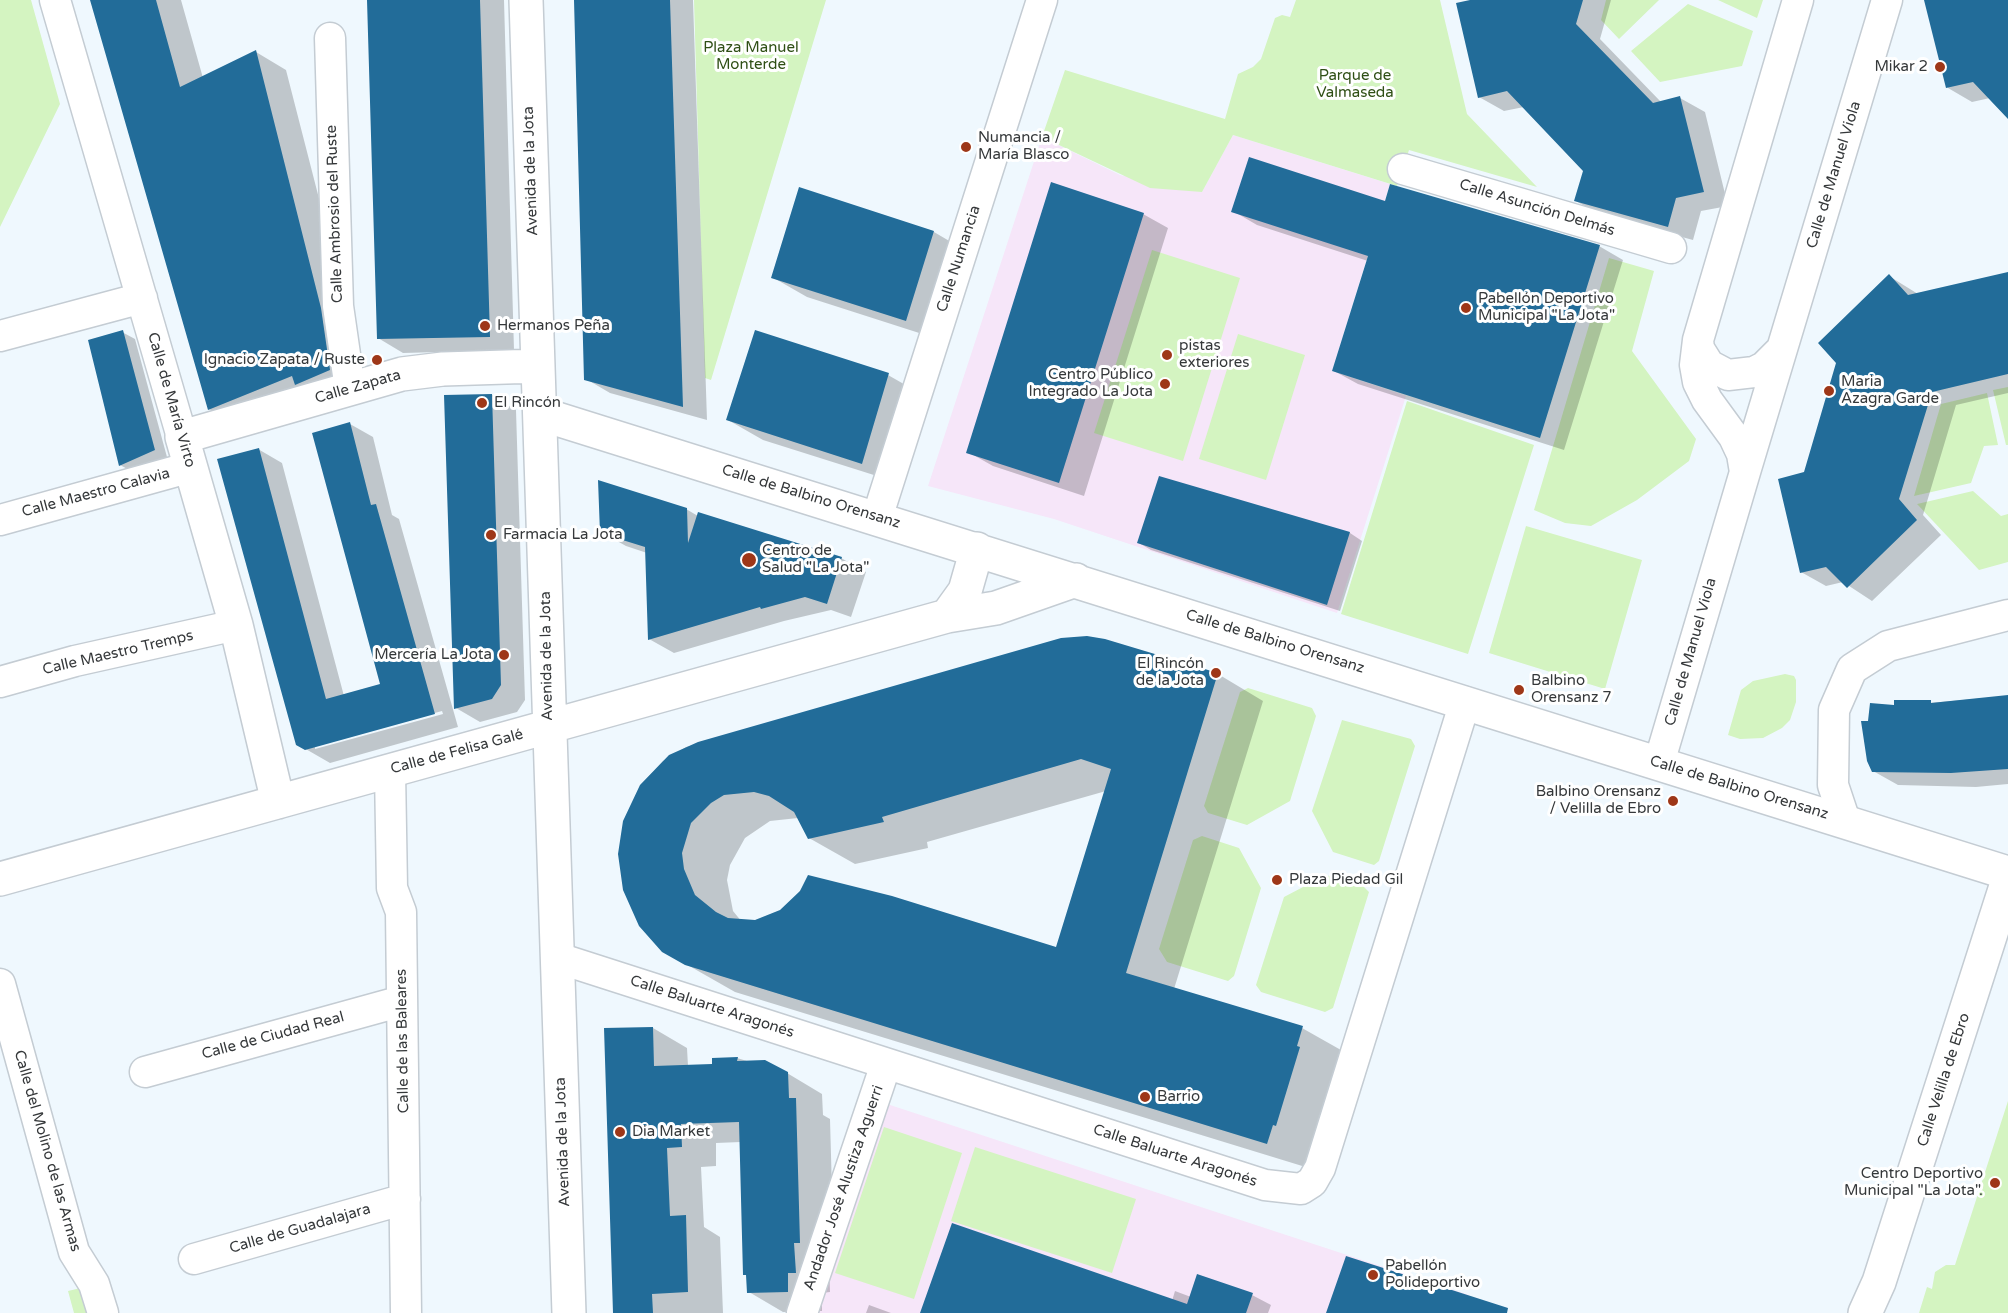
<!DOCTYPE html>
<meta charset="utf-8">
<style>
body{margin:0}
canvas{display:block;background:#eff8fe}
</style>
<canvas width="2008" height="1313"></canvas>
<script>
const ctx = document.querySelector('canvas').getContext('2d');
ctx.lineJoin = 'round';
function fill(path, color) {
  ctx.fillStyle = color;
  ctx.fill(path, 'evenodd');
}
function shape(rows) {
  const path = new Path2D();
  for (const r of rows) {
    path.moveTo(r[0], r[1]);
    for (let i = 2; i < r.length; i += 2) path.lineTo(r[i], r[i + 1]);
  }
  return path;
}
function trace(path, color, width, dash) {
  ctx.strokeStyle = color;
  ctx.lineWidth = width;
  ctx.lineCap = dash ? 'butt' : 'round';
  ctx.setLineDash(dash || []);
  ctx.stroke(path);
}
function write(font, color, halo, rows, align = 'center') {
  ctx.font = font + ' "Varela Round",sans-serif';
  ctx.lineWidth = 6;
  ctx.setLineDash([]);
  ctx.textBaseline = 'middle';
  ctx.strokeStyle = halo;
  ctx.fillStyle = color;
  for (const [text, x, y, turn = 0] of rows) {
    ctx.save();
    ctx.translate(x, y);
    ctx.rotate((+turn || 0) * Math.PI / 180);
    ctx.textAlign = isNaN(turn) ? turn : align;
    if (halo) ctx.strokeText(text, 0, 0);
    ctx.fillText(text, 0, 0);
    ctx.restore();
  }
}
fill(shape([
 [1233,135,1390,184,1332,371,1406,396,1337,613,1054,519,928,486,1042,137,1120,175,1202,192],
 [884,1103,1469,1295,1463,1313,814,1313]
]), '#f6e6f9');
fill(shape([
 [0,0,31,0,60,104,0,227],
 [694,0,826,0,711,380,705,378],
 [1296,0,1440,0,1467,114,1537,187,1409,150,1397,186,1233,135,1202,192,1150,188,1042,137,1065,70,1225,119,1238,74,1253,67,1261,59,1275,18,1282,15,1290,17],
 [1606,0,1659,0,1619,39,1601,20],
 [1718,0,1763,0,1757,18],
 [1688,4,1753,31,1742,66,1660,82,1631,51],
 [1152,250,1240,278,1183,461,1094,433],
 [1609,258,1654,271,1632,351,1696,439,1689,461,1637,500,1591,526,1565,523,1534,510],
 [1238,334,1305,355,1266,480,1199,459],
 [2008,387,2008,445,2006,445,1993,390],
 [1987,393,1998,445,1984,446,1971,483,1914,496,1941,404],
 [1407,401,1534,445,1468,654,1341,614],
 [1973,491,2001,516,2008,514,2008,562,1979,570,1917,504],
 [1526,526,1642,560,1605,689,1489,653],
 [1785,674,1794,676,1796,680,1796,702,1790,720,1782,728,1763,738,1740,739,1728,735,1741,690,1753,681],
 [1248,688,1312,708,1316,716,1290,801,1247,825,1208,813,1204,806,1240,692],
 [1342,720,1411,739,1415,746,1379,861,1374,865,1333,852,1312,811],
 [1202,836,1239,848,1261,888,1234,976,1228,981,1167,962,1159,949,1193,840],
 [1326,875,1364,887,1369,892,1333,1008,1325,1012,1261,992,1256,985,1284,897],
 [2008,1101,2008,1313,1919,1313,1927,1287,1932,1289,1935,1272,1946,1265,1955,1265],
 [884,1127,962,1153,914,1299,835,1273],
 [975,1147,1136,1199,1112,1273,951,1221],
 [85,1287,91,1313,74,1313,68,1291]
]), '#d4f4c1');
fill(shape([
 [91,0,181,0,203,78,256,52,286,70,352,327,360,388,240,427,209,409],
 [368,0,504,0,514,350,403,353,378,338],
 [576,0,693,0,707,420,610,393,586,379],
 [1477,0,1611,0,1600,39,1661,102,1680,98,1705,112,1728,206,1701,211,1693,240,1600,215,1576,201,1585,171,1524,107,1504,111,1479,97],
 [1925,0,2008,0,2008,117,1990,98,1972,102,1948,88],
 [1386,203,1599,246,1623,260,1564,450,1358,384,1334,371,1368,261,1257,225,1233,211],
 [1143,214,1168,228,1084,496,993,466,968,452],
 [934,232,968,252,941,340,807,297,772,277],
 [2008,274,2008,393,1956,405,1923,515,1941,535,1872,601,1843,582,1826,586,1801,572,1805,473,1889,276,1918,294],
 [122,332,135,339,167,457,133,472,120,465],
 [888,375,923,395,896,482,763,440,728,420],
 [492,395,516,410,525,700,517,712,480,722,456,708],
 [350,424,373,437,392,515,399,519,458,727,330,763,297,744,258,449,282,463,344,696,382,685],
 [442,711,443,714,315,749,315,746],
 [1160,478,1350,533,1362,541,1340,611,1151,550,1139,543],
 [686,509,698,516,841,558,866,572,851,617,831,610,784,621,674,653,649,639,647,553,626,546,601,532],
 [1105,640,1218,674,1263,701,1174,989,1302,1028,1348,1054,1312,1169,735,992,663,951,641,785,663,761,686,747],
 [1106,791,1057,949,809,877,792,903,769,918,742,922,733,911,727,880,730,865,745,838,770,821,798,818,809,838,855,864,928,848,927,842],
 [2008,696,2008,784,1976,787,1898,785,1873,771,1869,722,1895,706],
 [653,1028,687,1048,688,1066,714,1065,737,1058,787,1073,822,1094,823,1115,830,1119,834,1262,829,1262,830,1292,822,1293,822,1311,783,1312,749,1292,748,1276,745,1274,741,1142,716,1143,716,1166,701,1167,704,1227,720,1237,723,1313,614,1313],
 [1175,1291,1191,1297,1252,1295,1271,1305,1268,1313,922,1313,1172,1301],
 [869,1305,891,1313,866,1313]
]), '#0003');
fill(shape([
 [90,0,156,0,180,87,256,50,321,308,330,370,295,385,292,376,208,410],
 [367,0,480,0,490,337,377,339],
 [574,0,670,0,683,407,584,380],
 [1470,0,1583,0,1576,24,1653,103,1680,96,1704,192,1676,198,1668,227,1574,201,1583,171,1507,91,1478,98,1456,3],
 [1924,0,2008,0,2008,119,1973,82,1946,88],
 [1249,157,1385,201,1390,184,1600,245,1540,438,1332,371,1368,256,1231,212],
 [1051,182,1144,213,1059,483,966,453],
 [799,187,934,231,906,321,771,278],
 [2008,272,2008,374,1932,392,1899,499,1917,520,1847,588,1826,567,1800,573,1778,479,1804,472,1836,363,1818,343,1889,274,1908,295],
 [123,330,155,450,119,466,88,340],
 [755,330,889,373,862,464,726,420],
 [492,394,501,685,492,699,454,709,444,395],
 [350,422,371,505,376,504,435,714,305,750,296,745,217,459,259,448,326,699,380,684,312,433],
 [1159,476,1350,532,1327,605,1137,543],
 [598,480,687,508,688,543,698,512,842,557,827,604,805,597,761,609,760,607,648,640,645,547,600,533],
 [1087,636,1105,639,1218,673,1126,973,1303,1026,1297,1046,1300,1047,1276,1126,1273,1125,1267,1144,685,965,662,952,639,926,623,890,618,854,623,821,640,785,669,755,698,742,1061,638],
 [1081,759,1111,769,1056,947,892,896,808,875,800,891,780,910,755,920,728,918,716,912,695,895,684,869,682,853,691,823,711,803,724,795,754,792,769,796,794,812,808,839,884,822,882,817],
 [2008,695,2008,769,1951,773,1872,772,1867,761,1861,721,1868,721,1870,703,1894,705,1894,700,1931,700,1931,703],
 [653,1027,654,1066,712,1064,712,1058,738,1057,737,1061,765,1060,788,1072,789,1098,796,1098,800,1243,794,1243,796,1273,788,1273,788,1292,747,1293,746,1275,743,1275,739,1122,681,1124,682,1147,667,1148,670,1216,686,1215,688,1292,652,1294,653,1313,613,1313,604,1028],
 [952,1223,1187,1304,1197,1274,1253,1293,1246,1313,920,1313],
 [1346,1256,1508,1308,1507,1313,1326,1313]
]), '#226c99');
const street = shape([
 [55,0,182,437],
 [1798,0,1698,340,1695,365,1698,382,1707,400,1734,437,1742,454,1745,472,1887,0],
 [330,38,338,306,350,389],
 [1403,169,1671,248],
 [0,336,142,298],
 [1698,340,1699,349,1709,365,1728,375,1754,372,1764,367,1781,350],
 [877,518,1042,0],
 [0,520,191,467],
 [0,682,75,661,236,625],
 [1659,763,1745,472],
 [390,771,392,888,401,912,406,1313],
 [1845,821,1833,785,1834,710,1852,669,1888,646,2008,615],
 [558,958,1265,1185,1301,1189,1312,1182,1320,1168,1465,702],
 [0,984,74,1252,94,1284,103,1313],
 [145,1072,402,1001],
 [194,1259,405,1199],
 [802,1313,886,1064]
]);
const secondary = shape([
 [526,0,569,1313],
 [541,414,2008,873],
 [947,616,965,591,977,549],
 [278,802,236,625,182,437,402,374,443,369,538,366],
 [0,879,947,616,996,608,1076,580],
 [1865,1313,1879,1282,2008,880]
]);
trace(street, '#c4ccd3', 33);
trace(secondary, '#c4ccd3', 36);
trace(street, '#fff', 30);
trace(secondary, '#fff', 33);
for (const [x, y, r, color] of [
 [1940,67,6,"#9e3718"],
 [966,147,6,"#9e3718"],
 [1466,308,6,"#9e3718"],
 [485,326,6,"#9e3718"],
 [1167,355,6,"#9e3718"],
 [377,360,6,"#9e3718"],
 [1165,384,6,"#9e3718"],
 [1829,391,6,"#9e3718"],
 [482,403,6,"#9e3718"],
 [491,535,6,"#9e3718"],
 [749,560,8,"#9e3718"],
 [504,655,6,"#9e3718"],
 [1216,673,6,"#9e3718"],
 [1519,690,6,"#9e3718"],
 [1673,801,6,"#9e3718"],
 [1277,880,6,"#9e3718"],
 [1145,1097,6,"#9e3718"],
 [620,1132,6,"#9e3718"],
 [1995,1183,6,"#9e3718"],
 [1373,1275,6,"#9e3718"]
]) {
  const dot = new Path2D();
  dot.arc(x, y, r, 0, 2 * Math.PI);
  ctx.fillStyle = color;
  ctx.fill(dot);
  trace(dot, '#fff', 2);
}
write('15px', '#2f4f15', '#fff', [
 ["Plaza Manuel",751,48],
 ["Monterde",751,65],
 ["Parque de",1355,76],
 ["Valmaseda",1355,93]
]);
write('15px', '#35383a', '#fff', [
 ["Mikar 2",1928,67,"right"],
 ["Numancia /",978,138],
 ["María Blasco",978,155],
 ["Pabellón Deportivo",1478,299],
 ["Municipal \"La Jota\"",1478,316],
 ["Hermanos Peña",497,326],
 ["pistas",1179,346],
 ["exteriores",1179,363],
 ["Ignacio Zapata / Ruste",365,360,"right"],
 ["Centro Público",1153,375,"right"],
 ["Integrado La Jota",1153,392,"right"],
 ["Maria",1841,382],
 ["Azagra Garde",1841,399],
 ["El Rincón",494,403],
 ["Farmacia La Jota",503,535],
 ["Centro de",762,551],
 ["Salud \"La Jota\"",762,568],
 ["Mercería La Jota",492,655,"right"],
 ["El Rincón",1204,664,"right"],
 ["de la Jota",1204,681,"right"],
 ["Balbino",1531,681],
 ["Orensanz 7",1531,698],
 ["Balbino Orensanz",1661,792,"right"],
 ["/ Velilla de Ebro",1661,809,"right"],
 ["Plaza Piedad Gil",1289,880],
 ["Barrio",1157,1097],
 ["Dia Market",632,1132],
 ["Centro Deportivo",1983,1174,"right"],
 ["Municipal \"La Jota\".",1983,1191,"right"],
 ["Pabellón",1385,1266],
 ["Polideportivo",1385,1283]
], 'left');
write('15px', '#35383a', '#fff', [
 ["Avenida de la Jota",531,171,-92],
 ["Calle de Manuel Viola",1834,175,-73],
 ["Calle Asunción Delmás",1537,208,17],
 ["Calle Ambrosio del Ruste",335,214,-92],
 ["Calle Numancia",959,259,-72],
 ["Calle Zapata",358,387,-16],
 ["Calle de María Virto",171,400,74],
 ["Calle Maestro Calavia",96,493,-15],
 ["Calle de Balbino Orensanz",811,497,17],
 ["Calle de Balbino Orensanz",1275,642,17],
 ["Calle de Manuel Viola",1691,652,-74],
 ["Calle Maestro Tremps",118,653,-13],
 ["Avenida de la Jota",547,656,-91],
 ["Calle de Felisa Galé",457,752,-15],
 ["Calle de Balbino Orensanz",1739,788,17],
 ["Calle Baluarte Aragonés",712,1007,18],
 ["Calle de Ciudad Real",273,1036,-15],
 ["Calle de las Baleares",403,1041,-91],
 ["Calle Velilla de Ebro",1944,1080,-72],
 ["Avenida de la Jota",563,1142,-92],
 ["Calle del Molino de las Armas",47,1151,74],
 ["Calle Baluarte Aragonés",1175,1156,18],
 ["Andador José Alustiza Aguerri",844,1188,-71],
 ["Calle de Guadalajara",300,1229,-16]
]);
</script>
